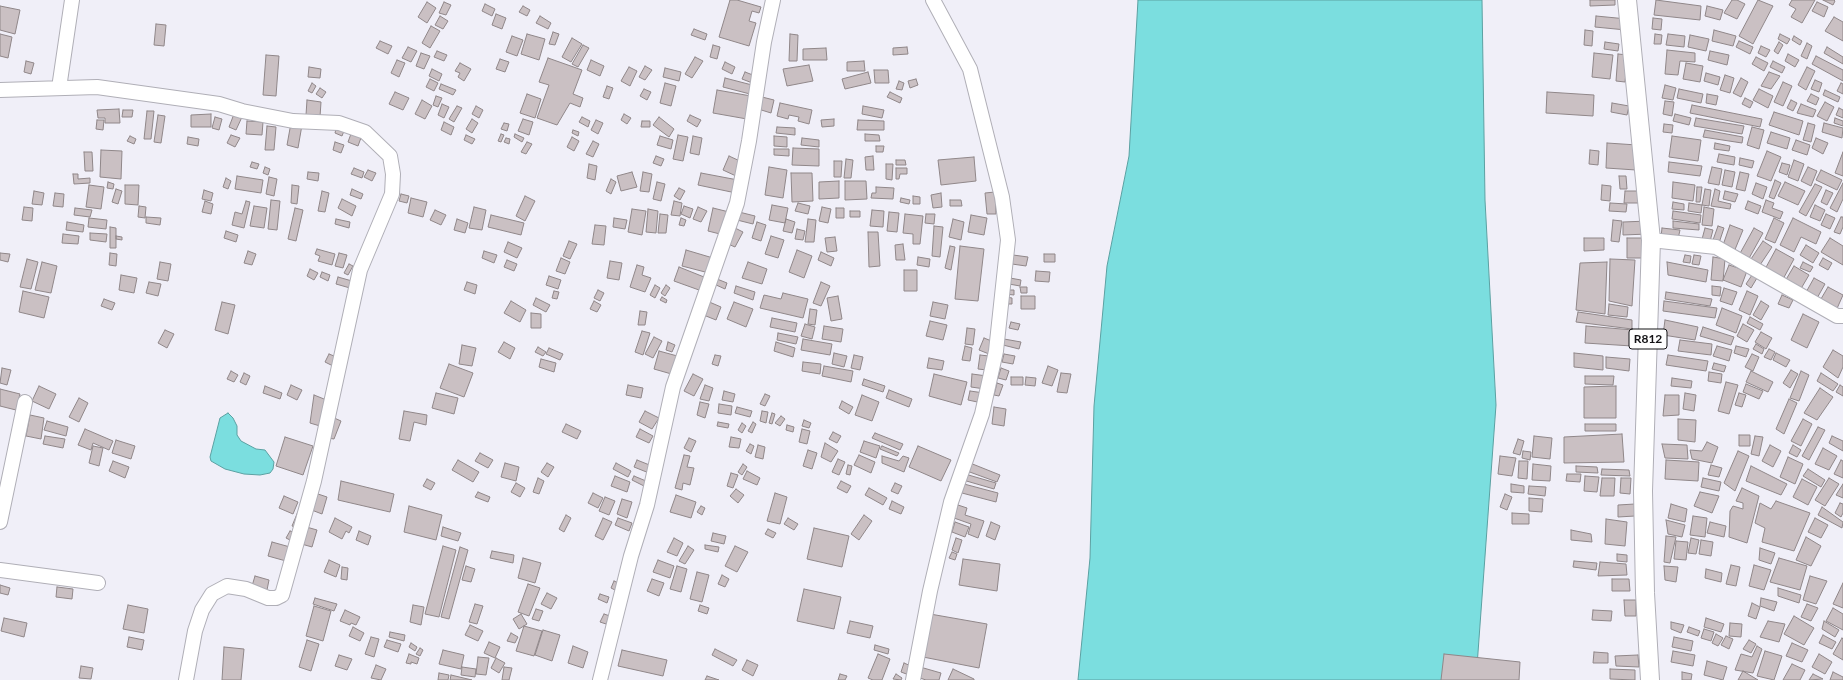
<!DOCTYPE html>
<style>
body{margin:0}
canvas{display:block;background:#f0eff8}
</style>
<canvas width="1843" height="680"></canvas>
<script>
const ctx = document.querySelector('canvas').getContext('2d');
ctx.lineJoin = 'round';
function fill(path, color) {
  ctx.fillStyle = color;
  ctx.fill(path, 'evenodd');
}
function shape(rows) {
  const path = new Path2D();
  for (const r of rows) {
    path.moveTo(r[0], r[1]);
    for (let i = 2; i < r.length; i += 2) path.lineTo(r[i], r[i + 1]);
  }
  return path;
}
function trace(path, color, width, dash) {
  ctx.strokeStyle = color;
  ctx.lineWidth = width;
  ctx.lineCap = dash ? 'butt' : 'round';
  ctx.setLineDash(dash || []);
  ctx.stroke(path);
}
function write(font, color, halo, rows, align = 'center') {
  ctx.font = font + ' Lato,sans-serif';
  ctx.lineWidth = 4;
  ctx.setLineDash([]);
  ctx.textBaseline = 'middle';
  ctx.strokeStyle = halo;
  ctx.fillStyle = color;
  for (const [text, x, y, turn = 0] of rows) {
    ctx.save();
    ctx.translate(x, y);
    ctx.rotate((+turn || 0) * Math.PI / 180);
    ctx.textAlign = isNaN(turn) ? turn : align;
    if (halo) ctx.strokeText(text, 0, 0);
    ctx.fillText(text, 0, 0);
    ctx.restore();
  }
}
const water = shape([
 [1138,0,1482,0,1485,200,1496,405,1476,680,1078,680,1090,558,1094,406,1107,266,1129,156,1138,0],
 [228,413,233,418,237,426,237,435,241,441,256,449,265,450,274,462,273,469,270,473,260,475,244,474,225,469,211,461,210,457,220,418,228,413]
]);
fill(water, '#7bdedf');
trace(water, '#5ca1a2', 1);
const building = shape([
 [730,0,737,0,761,7,759,13,752,11,749,21,756,23,749,46,719,37,730,0],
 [1590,0,1615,0,1615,5,1590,6,1590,0],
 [1656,0,1701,6,1700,20,1654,15,1656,0],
 [1732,0,1737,0,1745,4,1737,19,1724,13,1732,0],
 [1758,0,1773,6,1753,44,1739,36,1758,0],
 [1792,0,1815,0,1802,23,1791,17,1796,9,1789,5,1792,0],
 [1823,0,1834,0,1835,1,1833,5,1823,0],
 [427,2,436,8,427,23,418,17,427,2],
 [444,2,451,5,446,15,439,13,444,2],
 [1817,2,1828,7,1824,17,1812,11,1817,2],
 [485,4,495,9,492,16,482,11,485,4],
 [0,6,20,10,15,34,0,30,0,6],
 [523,6,530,10,527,16,519,12,523,6],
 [1707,6,1723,10,1720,20,1705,16,1707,6],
 [496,14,506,18,502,29,492,25,496,14],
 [440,16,448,21,443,29,435,25,440,16],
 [540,16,551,23,548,29,536,23,540,16],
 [1596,16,1627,19,1626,30,1595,27,1596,16],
 [1834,17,1843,22,1843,41,1825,31,1834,17],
 [1653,18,1662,19,1661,30,1652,29,1653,18],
 [156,24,166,25,164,46,154,45,156,24],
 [431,26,440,31,430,48,422,43,431,26],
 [694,29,707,34,705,40,691,35,694,29],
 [1585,30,1593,31,1592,46,1584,45,1585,30],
 [1714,30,1736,36,1733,46,1712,41,1714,30],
 [553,32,559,34,555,45,549,44,553,32],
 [0,34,12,37,8,58,0,56,0,34],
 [527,34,545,39,539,60,521,54,527,34],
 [790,34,798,35,797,61,789,61,790,34],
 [1655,34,1662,35,1661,44,1654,44,1655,34],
 [1668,34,1685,36,1684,47,1666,45,1668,34],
 [1780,34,1790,39,1787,44,1778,39,1780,34],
 [1690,35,1709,39,1706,51,1688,47,1690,35],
 [512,36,523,40,517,56,506,52,512,36],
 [1794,36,1802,41,1800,45,1792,40,1794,36],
 [572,38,582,44,571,62,562,57,572,38],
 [380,41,392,46,388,54,376,48,380,41],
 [1739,41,1753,47,1750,54,1736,47,1739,41],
 [1605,42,1619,44,1618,51,1604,49,1605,42],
 [1779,42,1783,45,1778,54,1774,51,1779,42],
 [1807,43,1812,46,1807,59,1801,56,1807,43],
 [583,45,589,48,578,67,572,64,583,45],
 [713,45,720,47,717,59,710,57,713,45],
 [1761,46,1770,50,1766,57,1758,53,1761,46],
 [408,47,417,51,411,62,402,58,408,47],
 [907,47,908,54,893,55,893,48,907,47],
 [1827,47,1843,57,1843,64,1824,53,1827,47],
 [826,48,827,60,803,60,803,49,826,48],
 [1667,50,1695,53,1695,62,1680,61,1678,75,1665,74,1667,50],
 [437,51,447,55,444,61,434,57,437,51],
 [1710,51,1729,55,1727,65,1708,60,1710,51],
 [421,53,430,56,424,69,416,66,421,53],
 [1594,53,1613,55,1610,79,1592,77,1594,53],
 [1618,54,1628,55,1625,82,1616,81,1618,54],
 [1788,54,1799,60,1795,67,1785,61,1788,54],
 [266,55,279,56,276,96,263,95,266,55],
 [1816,56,1843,70,1843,81,1812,64,1816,56],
 [695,57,703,61,692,78,685,74,695,57],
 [1756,57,1768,63,1764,71,1752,64,1756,57],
 [548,58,582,70,573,94,583,98,580,107,570,103,557,125,537,118,549,85,539,82,548,58],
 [500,59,509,62,505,72,496,69,500,59],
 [397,60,405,63,399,77,391,73,397,60],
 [591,60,604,66,600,76,587,70,591,60],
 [26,61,34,63,31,74,24,72,26,61],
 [864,61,865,71,847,71,847,62,864,61],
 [1773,61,1785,67,1782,73,1770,67,1773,61],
 [725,62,735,67,732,74,722,69,725,62],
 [460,63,471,69,464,81,458,77,460,73,455,71,460,63],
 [1686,63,1703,66,1700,82,1683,79,1686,63],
 [809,65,813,81,787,86,783,69,809,65],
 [645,66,652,70,645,80,639,77,645,66],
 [309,67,321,69,320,78,308,77,309,67],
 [629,67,637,71,630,86,621,81,629,67],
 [1807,67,1815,71,1806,90,1798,85,1807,67],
 [665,68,681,72,679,81,663,77,665,68],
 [432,69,442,74,439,81,429,76,432,69],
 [874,70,888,70,889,83,875,83,874,70],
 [745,72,758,77,755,84,742,79,745,72],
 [868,72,871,83,845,89,842,79,868,72],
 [1769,72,1780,76,1771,89,1761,86,1769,72],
 [1706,73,1720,77,1718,85,1704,81,1706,73],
 [1725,75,1734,78,1730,93,1720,90,1725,75],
 [725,78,752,85,750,94,723,87,725,78],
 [1741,78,1748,82,1741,97,1733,93,1741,78],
 [430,79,438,83,434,91,426,87,430,79],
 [916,79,918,85,910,88,908,81,916,79],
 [1815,80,1822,83,1819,92,1811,89,1815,80],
 [899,81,904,83,902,90,896,89,899,81],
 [1783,82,1792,86,1783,106,1774,102,1783,82],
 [312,83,316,86,312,93,308,91,312,83],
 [665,83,676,86,671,106,660,103,665,83],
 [1841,83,1843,84,1843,94,1837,91,1841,83],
 [441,84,456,90,453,95,439,89,441,84],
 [1665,85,1676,88,1673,100,1662,98,1665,85],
 [607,86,613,88,609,99,603,97,607,86],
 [320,88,326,92,322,98,316,94,320,88],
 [644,89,651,92,647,100,640,96,644,89],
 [1679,89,1703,94,1701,103,1677,98,1679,89],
 [1759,89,1773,96,1768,108,1753,100,1759,89],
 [717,90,751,96,747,119,713,113,717,90],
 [1825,90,1840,97,1838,102,1823,95,1825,90],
 [395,92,409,98,403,110,389,104,395,92],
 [890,92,902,98,900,103,887,97,890,92],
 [1547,92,1594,95,1593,116,1546,113,1547,92],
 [527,94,541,99,535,118,520,113,527,94],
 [1707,94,1718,96,1716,105,1706,103,1707,94],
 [1811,94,1819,98,1816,105,1807,101,1811,94],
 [436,96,442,98,438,107,433,105,436,96],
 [758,96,774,100,771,113,755,108,758,96],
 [1745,98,1753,102,1750,108,1742,104,1745,98],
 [307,100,321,102,320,117,306,115,307,100],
 [422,100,432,106,425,119,415,114,422,100],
 [1791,100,1797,103,1793,111,1787,108,1791,100],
 [1665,101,1674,102,1672,116,1663,114,1665,101],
 [1825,102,1834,107,1827,121,1817,116,1825,102],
 [780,103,812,110,809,124,798,121,799,117,789,115,788,119,777,116,780,103],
 [1612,103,1629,106,1627,115,1611,112,1612,103],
 [442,104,449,107,444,118,438,115,442,104],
 [1801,104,1816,110,1813,117,1797,113,1801,104],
 [1692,105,1762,119,1760,127,1690,113,1692,105],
 [457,106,462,108,454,122,449,119,457,106],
 [476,106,483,110,479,118,472,114,476,106],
 [863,106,884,110,882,118,862,114,863,106],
 [1839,108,1843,110,1843,118,1836,115,1839,108],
 [119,109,120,123,105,123,105,118,98,118,97,110,119,109],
 [123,110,133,110,132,117,122,117,123,110],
 [147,111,154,111,151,139,144,139,147,111],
 [1774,112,1803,121,1799,135,1769,125,1774,112],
 [211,114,211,127,191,127,191,115,211,114],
 [234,114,242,117,236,130,229,127,234,114],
 [624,114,631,118,627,124,621,120,624,114],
 [1675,114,1691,118,1689,125,1673,121,1675,114],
 [158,115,165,116,161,143,154,142,158,115],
 [690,115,701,120,697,127,687,121,690,115],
 [215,117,222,119,219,130,212,128,215,117],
 [582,117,590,121,588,127,579,122,582,117],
 [659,117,674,129,669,137,653,125,659,117],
 [1696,118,1744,126,1742,134,1694,126,1696,118],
 [1835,118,1843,121,1843,126,1834,123,1835,118],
 [472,119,478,123,472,133,466,129,472,119],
 [523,119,533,122,529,135,518,131,523,119],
 [834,119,834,126,822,127,821,120,834,119],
 [97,120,104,120,103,130,96,129,97,120],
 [596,120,603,123,598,134,591,130,596,120],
 [858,120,884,121,884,130,857,130,858,120],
 [247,121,263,122,262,135,246,134,247,121],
 [642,121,650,121,650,127,641,127,642,121],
 [444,122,454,127,451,135,441,130,444,122],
 [291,123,302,125,298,148,287,145,291,123],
 [504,123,509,124,507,131,501,129,504,123],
 [1808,123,1815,125,1811,142,1803,140,1808,123],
 [1824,123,1843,128,1842,138,1822,132,1824,123],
 [1664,124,1673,125,1672,133,1663,132,1664,124],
 [267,126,276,127,274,150,265,150,267,126],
 [777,127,795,128,795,135,776,133,777,127],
 [1752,127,1764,130,1759,149,1747,145,1752,127],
 [336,129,344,131,342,136,335,133,336,129],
 [573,130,579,132,578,136,572,133,573,130],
 [1705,130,1743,137,1742,143,1703,137,1705,130],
 [352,131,362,135,358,146,348,142,352,131],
 [1771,132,1790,138,1787,149,1767,143,1771,132],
 [501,134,504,135,501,142,498,141,501,134],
 [515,134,524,138,522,142,514,137,515,134],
 [865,134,879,135,880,141,865,141,865,134],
 [231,135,240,138,235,147,227,143,231,135],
 [466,135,475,139,472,144,464,140,466,135],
 [678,135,688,137,683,161,673,159,678,135],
 [130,136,136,139,134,144,127,141,130,136],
 [660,136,673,140,671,149,657,145,660,136],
 [693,136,702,138,699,155,690,153,693,136],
 [774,136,787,137,787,147,774,146,774,136],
 [1672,136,1701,140,1698,161,1669,157,1672,136],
 [188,137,199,139,198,146,187,144,188,137],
 [572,137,579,141,574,151,567,147,572,137],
 [506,138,510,139,509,144,504,142,506,138],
 [802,138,819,140,819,147,801,145,802,138],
 [1816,138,1828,143,1823,154,1812,148,1816,138],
 [1796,140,1810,145,1807,155,1792,150,1796,140],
 [593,141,599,144,593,157,586,154,593,141],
 [335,142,344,145,341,153,333,150,335,142],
 [527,142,532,144,526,154,521,152,527,142],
 [1607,143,1637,145,1636,170,1606,168,1607,143],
 [1715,143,1730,146,1729,151,1714,149,1715,143],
 [876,146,884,146,883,152,876,152,876,146],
 [793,148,819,149,819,166,792,165,793,148],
 [774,149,789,149,789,156,774,155,774,149],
 [101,150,122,151,121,179,100,177,101,150],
 [1590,150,1599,151,1598,165,1589,164,1590,150],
 [1767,151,1781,157,1771,181,1757,176,1767,151],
 [84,152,92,152,93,171,85,171,84,152],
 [1843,152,1843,176,1835,173,1843,152],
 [1719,154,1735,157,1734,165,1717,162,1719,154],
 [656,156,664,159,661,166,653,163,656,156],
 [729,156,742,162,736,176,723,170,729,156],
 [873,156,874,170,866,170,865,157,873,156],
 [974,157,976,181,941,185,938,160,974,157],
 [1740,158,1754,161,1752,168,1739,165,1740,158],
 [846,159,853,160,851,178,844,178,846,159],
 [896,160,905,160,906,165,896,165,896,160],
 [1794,160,1804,164,1798,181,1788,177,1794,160],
 [834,161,842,161,841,177,834,177,834,161],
 [252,162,259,164,257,169,250,167,252,162],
 [1669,162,1702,166,1700,176,1668,172,1669,162],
 [1782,163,1790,165,1787,175,1779,172,1782,163],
 [589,164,597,166,595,180,587,178,589,164],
 [886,164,893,164,892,180,886,179,886,164],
 [265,167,270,169,268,175,263,173,265,167],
 [769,167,787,170,783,198,765,195,769,167],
 [1712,167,1722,169,1719,185,1708,183,1712,167],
 [1808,167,1817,171,1811,186,1801,181,1808,167],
 [354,168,364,172,362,178,351,174,354,168],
 [896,168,907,168,907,174,900,174,899,179,896,179,896,168],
 [368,170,376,173,372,181,364,177,368,170],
 [1725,170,1735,172,1732,187,1722,185,1725,170],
 [1821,170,1842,180,1837,190,1816,180,1821,170],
 [308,172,319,173,318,181,307,179,308,172],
 [632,172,637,187,621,191,617,176,632,172],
 [643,172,652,174,649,192,640,191,643,172],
 [1740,172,1749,174,1745,191,1736,189,1740,172],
 [701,173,738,180,736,193,698,185,701,173],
 [791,173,812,173,813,201,792,202,791,173],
 [73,174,78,174,78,179,90,178,90,183,74,184,73,174],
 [237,176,263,180,261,193,235,189,237,176],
 [1619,176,1626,176,1627,189,1620,189,1619,176],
 [269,177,277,179,274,196,266,194,269,177],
 [226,178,231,181,228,189,223,187,226,178],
 [611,179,616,182,611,194,606,191,611,179],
 [1775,180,1781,183,1774,199,1769,197,1775,180],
 [839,181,839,198,819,199,819,182,839,181],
 [845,181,866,181,867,199,845,200,845,181],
 [108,182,114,184,113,189,107,188,108,182],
 [657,182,665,184,661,201,653,199,657,182],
 [1673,182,1695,185,1693,201,1672,198,1673,182],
 [1785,182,1805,191,1798,205,1778,196,1785,182],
 [1756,183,1767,187,1763,199,1752,194,1756,183],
 [1843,183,1843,199,1837,212,1830,208,1843,183],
 [1815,184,1822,187,1806,216,1799,212,1815,184],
 [89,185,104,187,101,209,86,207,89,185],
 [125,185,139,185,138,205,125,204,125,185],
 [292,185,299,186,297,204,291,203,292,185],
 [1602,185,1611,186,1610,201,1601,200,1602,185],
 [876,187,894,188,893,199,871,198,872,193,876,193,876,187],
 [1697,187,1702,187,1700,202,1696,202,1697,187],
 [679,188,685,191,680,200,674,196,679,188],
 [116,189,122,191,118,204,112,202,116,189],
 [352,189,363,194,361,199,350,195,352,189],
 [1705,189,1711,190,1709,206,1702,205,1705,189],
 [1715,189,1720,191,1718,201,1731,204,1730,209,1711,206,1715,189],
 [204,190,213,193,211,201,202,199,204,190],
 [1826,190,1833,193,1827,205,1821,202,1826,190],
 [34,191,44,193,42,205,32,204,34,191],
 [322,191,329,193,325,212,318,211,322,191],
 [1625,191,1645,191,1645,203,1624,203,1625,191],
 [1725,191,1738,194,1735,202,1723,199,1725,191],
 [995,192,996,214,987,214,985,193,995,192],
 [55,193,64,194,63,207,53,206,55,193],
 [941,193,942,207,933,208,931,195,941,193],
 [401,194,409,196,407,203,399,201,401,194],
 [525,196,535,201,525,221,516,216,525,196],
 [913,196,920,197,920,204,913,204,913,196],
 [411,198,427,202,423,217,408,213,411,198],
 [901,198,910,200,909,204,900,202,901,198],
 [342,199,356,206,352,216,338,208,342,199],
 [271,200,280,201,277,230,268,229,271,200],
 [950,200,961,200,962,206,950,206,950,200],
 [1766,200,1774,203,1772,208,1783,212,1780,219,1762,212,1766,200],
 [205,201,213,204,211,214,202,212,205,201],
 [246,201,250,202,244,228,232,225,235,212,242,214,246,201],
 [674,201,682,203,680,216,671,215,674,201],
 [1748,201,1761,206,1758,214,1745,209,1748,201],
 [1673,202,1684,204,1684,210,1672,209,1673,202],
 [798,203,810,206,808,214,795,211,798,203],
 [1610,203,1627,204,1626,212,1609,211,1610,203],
 [1689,203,1702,205,1701,213,1688,211,1689,203],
 [772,205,788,208,785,223,769,220,772,205],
 [1815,205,1825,210,1820,221,1810,217,1815,205],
 [139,206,146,207,145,218,138,217,139,206],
 [254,206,267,208,264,228,250,226,254,206],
 [684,206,693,209,690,218,681,214,684,206],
 [24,207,33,208,32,221,22,220,24,207],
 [474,207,486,210,482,230,469,228,474,207],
 [698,207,707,211,701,222,693,219,698,207],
 [822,207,831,209,828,223,819,221,822,207],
 [1704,207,1714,209,1712,226,1702,225,1704,207],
 [75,208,92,210,90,217,74,215,75,208],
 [295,208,303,210,296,241,288,239,295,208],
 [713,208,729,212,724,235,708,231,713,208],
 [836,208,844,208,844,218,836,218,836,208],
 [632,209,646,211,642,235,628,232,632,209],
 [648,209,658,211,656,233,646,232,648,209],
 [435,210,446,215,441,225,430,220,435,210],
 [872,210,884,211,883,227,870,226,872,210],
 [850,211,860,211,860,217,850,217,850,211],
 [1673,211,1701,215,1700,223,1672,219,1673,211],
 [739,212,755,216,753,224,737,220,739,212],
 [889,212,899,213,897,232,887,231,889,212],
 [660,214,668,215,666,233,658,233,660,214],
 [905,214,923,216,920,244,913,244,913,234,903,233,905,214],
 [926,214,935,214,934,224,925,223,926,214],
 [1826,214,1835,218,1830,229,1821,225,1826,214],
 [491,215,524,223,521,235,488,227,491,215],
 [971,215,987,218,984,235,968,232,971,215],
 [146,217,161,218,160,225,146,223,146,217],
 [1841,217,1843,217,1843,227,1840,234,1834,232,1841,217],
 [89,218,107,220,106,229,88,227,89,218],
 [614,218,627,220,625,229,613,227,614,218],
 [681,218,686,220,684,226,679,225,681,218],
 [1774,218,1784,223,1775,243,1765,239,1774,218],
 [1793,218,1821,232,1816,244,1801,237,1794,252,1780,245,1793,218],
 [336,219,350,222,349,228,335,224,336,219],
 [457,219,468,223,465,233,454,230,457,219],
 [786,219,795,222,792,233,783,231,786,219],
 [808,219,816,220,814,242,805,242,808,219],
 [953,219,964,222,961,240,949,237,953,219],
 [1613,220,1622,221,1619,242,1611,241,1613,220],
 [1648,221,1648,234,1623,235,1623,222,1648,221],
 [1673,221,1699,224,1699,230,1673,228,1673,221],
 [67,222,84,225,83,232,66,230,67,222],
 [757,222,766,225,761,241,752,238,757,222],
 [595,225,606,226,604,245,592,244,595,225],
 [1730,225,1743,230,1734,252,1722,248,1730,225],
 [934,226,943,227,940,257,932,256,934,226],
 [1718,226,1724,228,1719,243,1713,240,1718,226],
 [110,227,116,228,116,248,110,248,110,227],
 [735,228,743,232,735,247,728,244,735,228],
 [1662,228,1680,230,1678,239,1661,237,1662,228],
 [1705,228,1713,230,1709,245,1701,243,1705,228],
 [1754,228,1763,233,1747,262,1738,257,1754,228],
 [797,229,805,231,803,240,795,239,797,229],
 [226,231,238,235,236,242,224,238,226,231],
 [868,232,878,232,880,266,869,267,868,232],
 [90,233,107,234,106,242,90,240,90,233],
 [63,234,79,236,78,244,62,243,63,234],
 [116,236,122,237,122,240,116,239,116,236],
 [771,236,784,240,778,258,765,254,771,236],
 [835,237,837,251,827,252,825,238,835,237],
 [1584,238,1604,238,1604,250,1584,251,1584,238],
 [1627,238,1646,238,1646,258,1627,258,1627,238],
 [1830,238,1843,246,1843,265,1821,252,1830,238],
 [569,241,577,244,570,259,563,256,569,241],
 [1763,241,1772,247,1758,268,1749,262,1763,241],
 [508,242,522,248,517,258,504,252,508,242],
 [903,244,905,260,896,260,895,245,903,244],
 [1806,245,1819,253,1813,263,1800,255,1806,245],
 [950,246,955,247,951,270,945,268,950,246],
 [960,246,984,249,978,301,955,299,960,246],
 [317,249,335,254,332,265,318,261,320,256,315,254,317,249],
 [1776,249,1794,259,1782,281,1764,271,1776,249],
 [686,250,713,258,709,273,682,266,686,250],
 [797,250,812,256,804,278,789,272,797,250],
 [248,251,256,254,252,265,244,263,248,251],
 [484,251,497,255,494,263,482,258,484,251],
 [821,252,834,258,831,266,818,260,821,252],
 [0,253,10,254,8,262,0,260,0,253],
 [110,253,117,254,116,266,109,265,110,253],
 [339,253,347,255,343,268,335,266,339,253],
 [1044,254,1055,254,1055,262,1044,262,1044,254],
 [1013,255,1028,257,1026,266,1012,264,1013,255],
 [1685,255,1691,256,1690,263,1683,262,1685,255],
 [1694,255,1701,256,1699,265,1692,264,1694,255],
 [918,257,930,259,929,267,917,265,918,257],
 [1713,257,1725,259,1723,281,1711,280,1713,257],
 [561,258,570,262,565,274,556,271,561,258],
 [1823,258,1832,263,1828,270,1819,265,1823,258],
 [27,259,38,262,31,289,20,287,27,259],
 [1610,259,1635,260,1632,306,1609,301,1610,259],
 [507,260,517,264,514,271,504,267,507,260],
 [610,261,622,263,619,280,607,278,610,261],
 [42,262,57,266,51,293,35,290,42,262],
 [160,262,171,264,168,281,157,279,160,262],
 [748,262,767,269,762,284,742,278,748,262],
 [1607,262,1605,314,1576,310,1580,263,1607,262],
 [1667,262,1708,270,1706,282,1668,275,1667,262],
 [1803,262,1813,267,1810,272,1800,268,1803,262],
 [349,264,353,266,348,275,344,273,349,264],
 [637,265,644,267,642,275,651,278,645,292,630,287,637,265],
 [1729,265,1747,271,1741,287,1723,280,1729,265],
 [1794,266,1809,275,1799,292,1784,283,1794,266],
 [679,267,704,277,699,290,674,281,679,267],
 [310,269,318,273,314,280,307,276,310,269],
 [904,270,917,270,917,291,904,291,904,270],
 [1036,271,1050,272,1049,282,1035,281,1036,271],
 [322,272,330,275,328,281,320,277,322,272],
 [121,275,137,278,134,293,119,290,121,275],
 [1752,275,1757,278,1751,288,1746,284,1752,275],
 [549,276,561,280,558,289,546,285,549,276],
 [338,277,352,281,350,288,336,284,338,277],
 [1010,278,1021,280,1020,286,1009,284,1010,278],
 [1814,278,1825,284,1816,300,1805,294,1814,278],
 [717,279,727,283,725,289,714,284,717,279],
 [149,282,161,284,158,296,146,293,149,282],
 [467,282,477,285,475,294,464,290,467,282],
 [821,282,830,286,821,306,813,303,821,282],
 [655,285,660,288,655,298,650,295,655,285],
 [666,285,670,288,665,296,661,293,666,285],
 [736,286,755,292,753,300,734,293,736,286],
 [1712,286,1721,287,1720,296,1712,295,1712,286],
 [1020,287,1027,287,1027,293,1021,293,1020,287],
 [1828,287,1843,295,1835,313,1818,304,1828,287],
 [1724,288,1737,292,1732,305,1720,301,1724,288],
 [598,290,604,293,600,301,594,298,598,290],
 [1005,290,1014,290,1014,295,1005,294,1005,290],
 [23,291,49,297,44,318,19,312,23,291],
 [554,291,559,292,557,299,552,298,554,291],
 [1747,291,1758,296,1750,315,1739,310,1747,291],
 [1666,292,1712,299,1710,306,1665,299,1666,292],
 [783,293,808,299,803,318,760,308,764,295,781,299,783,293],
 [1782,295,1793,300,1789,308,1778,304,1782,295],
 [838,296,842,319,831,321,827,298,838,296],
 [1021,296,1035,296,1035,309,1021,309,1021,296],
 [662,297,667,300,666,303,660,300,662,297],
 [1006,297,1012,298,1012,304,1006,304,1006,297],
 [536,298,550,305,546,312,533,305,536,298],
 [104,299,115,303,112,310,101,306,104,299],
 [511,301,526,310,520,322,504,313,511,301],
 [594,301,601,305,597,312,590,309,594,301],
 [707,301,721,307,716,320,701,314,707,301],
 [1664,301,1717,308,1715,318,1663,311,1664,301],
 [1761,301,1769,306,1761,320,1753,315,1761,301],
 [222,302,235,305,228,334,215,330,222,302],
 [734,302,753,309,746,327,727,319,734,302],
 [933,302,948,305,945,319,930,316,933,302],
 [1609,304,1628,307,1627,317,1608,315,1609,304],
 [1722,308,1742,316,1736,333,1716,325,1722,308],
 [810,309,817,310,815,325,808,324,810,309],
 [640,311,647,312,645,325,638,325,640,311],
 [1578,312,1632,320,1632,329,1576,322,1578,312],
 [531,313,541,314,541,328,531,328,531,313],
 [1803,314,1819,322,1807,348,1791,340,1803,314],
 [1750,317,1763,324,1760,330,1747,323,1750,317],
 [772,318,797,323,795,332,770,327,772,318],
 [1665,320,1698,327,1695,340,1663,335,1665,320],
 [930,321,947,325,943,340,926,336,930,321],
 [1011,322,1020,324,1018,330,1009,328,1011,322],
 [805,324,815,327,812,339,801,336,805,324],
 [1743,324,1754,330,1747,342,1737,336,1743,324],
 [824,326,843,329,841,342,822,339,824,326],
 [1586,326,1633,330,1632,346,1585,343,1586,326],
 [1703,327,1734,337,1731,345,1700,336,1703,327],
 [967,328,975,329,973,345,965,344,967,328],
 [165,330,174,334,167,348,158,343,165,330],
 [642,331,650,333,643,355,635,352,642,331],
 [1761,332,1772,338,1766,349,1755,342,1761,332],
 [778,333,798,337,796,344,777,340,778,333],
 [654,337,662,341,653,358,645,354,654,337],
 [984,338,994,342,989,354,979,350,984,338],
 [803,339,832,344,830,355,801,350,803,339],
 [1004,339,1021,342,1019,349,1003,345,1004,339],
 [1680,340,1712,344,1711,355,1678,351,1680,340],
 [504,342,515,348,510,359,498,352,504,342],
 [668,342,675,345,672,352,666,350,668,342],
 [776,342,795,348,793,357,774,351,776,342],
 [1756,344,1764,349,1762,354,1753,349,1756,344],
 [462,345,476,348,472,366,459,364,462,345],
 [965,346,972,348,970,361,962,360,965,346],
 [1717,346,1732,350,1729,361,1713,356,1717,346],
 [1736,346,1749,349,1746,357,1734,353,1736,346],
 [538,347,546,352,543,356,535,352,538,347],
 [549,348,563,354,560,360,546,354,549,348],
 [1769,349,1775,352,1771,360,1764,357,1769,349],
 [1833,350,1843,356,1843,367,1838,378,1823,367,1833,350],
 [659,351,681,357,675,375,654,369,659,351],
 [834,353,847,356,844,367,832,364,834,353],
 [1574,353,1603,356,1603,370,1574,367,1574,353],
 [1776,353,1790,360,1786,367,1773,360,1776,353],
 [329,354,339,358,335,367,325,362,329,354],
 [1004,354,1015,356,1013,364,1002,362,1004,354],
 [1752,354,1759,357,1753,371,1745,367,1752,354],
 [715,355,721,356,718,366,712,364,715,355],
 [854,355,863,357,860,370,851,368,854,355],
 [980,355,989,356,987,370,978,369,980,355],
 [1668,355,1708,361,1706,371,1666,365,1668,355],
 [1606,357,1630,359,1629,371,1606,368,1606,357],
 [929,358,944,361,942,370,927,368,929,358],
 [541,359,556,363,554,372,539,367,541,359],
 [803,362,821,364,820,374,802,371,803,362],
 [1714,363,1726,366,1724,372,1712,369,1714,363],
 [449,364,473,373,464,397,440,388,449,364],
 [824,366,853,371,851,382,822,376,824,366],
 [1048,366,1058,370,1052,386,1042,383,1048,366],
 [2,368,11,370,7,385,0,383,2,368],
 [1001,368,1009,371,1006,380,998,378,1001,368],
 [1791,370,1798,374,1790,388,1783,383,1791,370],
 [231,371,238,375,234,382,227,379,231,371],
 [1751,371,1773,382,1768,392,1746,382,1751,371],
 [1801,371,1809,375,1799,401,1790,398,1801,371],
 [1709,372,1722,374,1721,383,1708,381,1709,372],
 [244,373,250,376,246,385,240,382,244,373],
 [1061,373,1071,374,1067,393,1057,392,1061,373],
 [1821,373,1838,384,1833,391,1817,381,1821,373],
 [693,374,703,379,694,396,684,391,693,374],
 [934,374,967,382,961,405,929,396,934,374],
 [972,374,987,376,985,389,971,387,972,374],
 [1585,376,1614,376,1613,385,1585,384,1585,376],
 [1011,377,1023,377,1023,385,1011,385,1011,377],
 [1026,377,1036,378,1035,386,1025,385,1026,377],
 [1672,378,1692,381,1691,388,1671,386,1672,378],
 [864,379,885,386,883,392,862,385,864,379],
 [1726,382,1738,385,1729,414,1718,411,1726,382],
 [997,383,1003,385,999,396,994,395,997,383],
 [1746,384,1763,391,1759,399,1743,392,1746,384],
 [291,385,302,390,297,400,287,395,291,385],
 [628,385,643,388,641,398,626,395,628,385],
 [705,385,713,388,709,401,700,399,705,385],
 [1840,385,1843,387,1843,396,1836,392,1840,385],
 [39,386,56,394,49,409,32,401,39,386],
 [265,386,282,393,280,399,263,393,265,386],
 [1616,386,1616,418,1584,418,1584,387,1616,386],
 [1820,388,1833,397,1817,420,1804,413,1820,388],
 [0,389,20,394,16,410,0,406,0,389],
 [889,390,912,399,909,407,886,398,889,390],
 [724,391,735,394,733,402,722,400,724,391],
 [970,391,984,393,982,403,968,400,970,391],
 [436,393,458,398,454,414,432,408,436,393],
 [1685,393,1696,395,1694,411,1683,409,1685,393],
 [1739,393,1746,395,1742,407,1735,405,1739,393],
 [765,394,770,396,765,406,760,404,765,394],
 [314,395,329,401,320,426,310,423,314,395],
 [862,395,879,402,872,421,855,415,862,395],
 [1665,395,1679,395,1679,415,1663,416,1665,395],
 [79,398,88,403,79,422,69,417,79,398],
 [1789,399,1797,403,1784,434,1776,429,1789,399],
 [842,401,853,407,849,414,839,408,842,401],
 [700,402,709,404,705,418,697,415,700,402],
 [719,404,732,406,731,415,718,413,719,404],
 [737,407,752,411,750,417,735,413,737,407],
 [994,407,1006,409,1004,426,992,424,994,407],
 [404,411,427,415,426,425,414,422,410,441,399,439,404,411],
 [645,411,659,418,652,429,639,422,645,411],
 [762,411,768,412,766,423,760,421,762,411],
 [772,413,775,414,772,424,769,423,772,413],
 [30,415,44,418,41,439,26,436,30,415],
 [781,416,785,419,780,426,775,423,781,416],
 [332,417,341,421,334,439,328,438,332,417],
 [1678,419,1696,420,1695,442,1678,440,1678,419],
 [1803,419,1812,424,1801,446,1791,441,1803,419],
 [804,420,811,423,809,428,802,426,804,420],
 [47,421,68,427,66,436,44,430,47,421],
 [718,422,729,424,728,428,717,426,718,422],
 [753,422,756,424,752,433,748,431,753,422],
 [742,423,746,426,742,433,738,430,742,423],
 [566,424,581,431,577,439,562,432,566,424],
 [1585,424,1616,424,1616,431,1585,431,1585,424],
 [787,425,794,427,793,432,786,430,787,425],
 [1818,427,1825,430,1809,460,1802,456,1818,427],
 [85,429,113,441,109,450,93,443,91,450,78,445,85,429],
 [640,429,653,436,649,443,636,437,640,429],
 [802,429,810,431,807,444,799,442,802,429],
 [833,432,841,436,837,443,829,439,833,432],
 [875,433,903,444,900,450,872,438,875,433],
 [1622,434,1624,462,1564,463,1564,437,1622,434],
 [1739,435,1750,435,1750,446,1739,446,1739,435],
 [45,436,65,439,63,448,43,444,45,436],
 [1534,436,1552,438,1550,459,1532,457,1534,436],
 [1755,436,1763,437,1759,456,1751,454,1755,436],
 [1832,436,1843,441,1843,451,1829,443,1832,436],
 [285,437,313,446,303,475,276,466,285,437],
 [731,437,741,439,739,448,729,447,731,437],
 [689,438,696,441,691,452,684,448,689,438],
 [1518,439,1524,441,1520,455,1513,453,1518,439],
 [116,440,135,446,131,459,112,453,116,440],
 [864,441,880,446,876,458,860,452,864,441],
 [1707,442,1718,447,1712,463,1692,459,1690,450,1702,451,1707,442],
 [825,443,838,451,831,462,821,457,825,443],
 [750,444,754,446,751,454,746,451,750,444],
 [1662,444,1687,445,1688,459,1665,458,1662,444],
 [758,445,765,447,763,459,755,457,758,445],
 [1770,445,1781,451,1773,467,1762,461,1770,445],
 [1793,445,1801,450,1797,457,1789,453,1793,445],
 [93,446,103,448,99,466,89,463,93,446],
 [882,446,899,453,897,456,880,449,882,446],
 [918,446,951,460,941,481,909,467,918,446],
 [1823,448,1837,456,1829,470,1815,464,1823,448],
 [808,450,817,453,812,469,803,466,808,450],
 [1523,451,1531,452,1530,460,1522,458,1523,451],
 [1738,451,1749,456,1735,491,1724,483,1738,451],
 [480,453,493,460,488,468,475,461,480,453],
 [684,455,690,456,687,467,694,468,690,485,683,483,682,490,675,488,684,455],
 [859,455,875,462,871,473,854,465,859,455],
 [882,456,899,461,903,456,909,458,904,472,882,463,882,456],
 [1500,456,1516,458,1512,476,1498,474,1500,456],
 [1788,457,1803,464,1795,484,1780,477,1788,457],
 [838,459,845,462,839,475,832,472,838,459],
 [458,460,479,472,473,482,452,470,458,460],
 [637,460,652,466,649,473,634,467,637,460],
 [1666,460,1699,462,1698,481,1665,479,1666,460],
 [1841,460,1843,461,1843,478,1834,474,1841,460],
 [113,461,129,467,125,478,109,471,113,461],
 [1519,461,1528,461,1527,479,1518,478,1519,461],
 [505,463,519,467,516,481,501,477,505,463],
 [547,463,554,467,548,477,541,472,547,463],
 [616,463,631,471,628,477,613,469,616,463],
 [970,463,1000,475,997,482,967,471,970,463],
 [743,464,747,467,742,475,738,472,743,464],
 [1533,464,1551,466,1550,481,1532,480,1533,464],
 [848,465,852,466,850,475,846,474,848,465],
 [1711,465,1722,468,1719,477,1708,475,1711,465],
 [1576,466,1597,467,1598,473,1576,472,1576,466],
 [1751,466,1787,484,1781,495,1746,481,1751,466],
 [1602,469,1629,470,1630,476,1601,475,1602,469],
 [1808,469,1825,480,1821,487,1803,476,1808,469],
 [747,471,760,478,757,485,743,479,747,471],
 [731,473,738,475,733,488,727,486,731,473],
 [965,474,996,483,994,489,963,480,965,474],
 [1567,474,1581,474,1580,482,1566,481,1567,474],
 [615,476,630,482,627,492,611,486,615,476],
 [634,476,646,481,644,486,632,480,634,476],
 [1585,476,1599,477,1597,492,1584,491,1585,476],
 [538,478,544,481,539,494,533,492,538,478],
 [1602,478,1615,478,1614,496,1600,496,1602,478],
 [1621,478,1631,478,1630,494,1620,493,1621,478],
 [1703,478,1721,482,1719,491,1701,487,1703,478],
 [1829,478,1839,484,1825,506,1815,500,1829,478],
 [427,479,435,483,431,490,423,486,427,479],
 [1802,479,1817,487,1808,505,1793,497,1802,479],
 [341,481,394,494,390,512,338,500,341,481],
 [841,481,851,486,847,493,837,488,841,481],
 [516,483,525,488,520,497,511,492,516,483],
 [895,483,902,486,898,494,891,491,895,483],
 [964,484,998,493,996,502,962,493,964,484],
 [1511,484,1524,486,1524,493,1511,492,1511,484],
 [1843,484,1843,498,1836,495,1843,484],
 [1529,486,1546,487,1545,496,1528,494,1529,486],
 [869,488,887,498,883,505,865,495,869,488],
 [1742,488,1759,496,1747,543,1729,537,1730,511,1733,506,1743,509,1743,503,1736,501,1742,488],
 [736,489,744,495,738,503,730,496,736,489],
 [478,492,490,497,488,502,475,497,478,492],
 [1700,492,1719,496,1712,513,1694,506,1700,492],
 [315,493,327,497,322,514,309,509,315,493],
 [593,493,603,498,598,508,588,503,593,493],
 [775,493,787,497,780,524,767,521,775,493],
 [1505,494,1512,497,1507,510,1500,507,1505,494],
 [676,495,696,502,691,518,670,512,676,495],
 [284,496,298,502,293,514,279,508,284,496],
 [605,497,615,501,609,515,599,511,605,497],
 [1529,498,1543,499,1542,512,1529,511,1529,498],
 [622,499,632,502,627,518,617,514,622,499],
 [892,501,904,507,901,514,889,509,892,501],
 [1776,501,1810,513,1794,551,1762,542,1765,528,1755,523,1760,503,1771,509,1776,501],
 [1840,503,1843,504,1843,513,1841,517,1835,513,1840,503],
 [1635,504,1635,516,1618,517,1618,505,1635,504],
 [1671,504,1687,509,1685,522,1668,518,1671,504],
 [958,505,967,508,965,515,984,521,978,538,968,534,971,524,954,518,958,505],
 [409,506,442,515,436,540,404,532,409,506],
 [701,506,705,508,702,515,697,512,701,506],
 [1822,507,1843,522,1842,528,1818,515,1822,507],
 [1512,513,1529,514,1529,524,1512,524,1512,513],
 [297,514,304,517,299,529,292,526,297,514],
 [566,515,571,518,564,532,559,529,566,515],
 [864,515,872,521,859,540,851,534,864,515],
 [1693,516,1707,518,1705,537,1690,535,1693,516],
 [335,518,352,527,349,533,346,531,342,539,329,532,335,518],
 [603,518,612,522,603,540,595,536,603,518],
 [618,518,632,523,629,531,615,525,618,518],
 [788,518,798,524,794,530,784,524,788,518],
 [1815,518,1828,525,1821,538,1808,532,1815,518],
 [1606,519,1627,522,1625,546,1605,544,1606,519],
 [1666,520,1685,525,1682,537,1668,534,1666,520],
 [955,522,969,527,965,537,952,532,955,522],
 [991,522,1000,526,995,540,986,536,991,522],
 [1710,522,1726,526,1724,537,1707,533,1710,522],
 [303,526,317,530,312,547,298,543,303,526],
 [443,527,461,533,458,541,441,536,443,527],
 [814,528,849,536,842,567,807,559,814,528],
 [768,529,776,533,773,538,765,534,768,529],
 [1571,530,1591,534,1592,542,1571,540,1571,530],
 [290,531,296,533,292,541,286,538,290,531],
 [359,531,371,536,368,545,356,540,359,531],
 [713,533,726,536,724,544,711,541,713,533],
 [1666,536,1676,537,1670,563,1664,562,1666,536],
 [1806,537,1821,546,1811,566,1796,560,1806,537],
 [674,538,683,543,677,556,667,552,674,538],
 [956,538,962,540,958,553,952,550,956,538],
 [1691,538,1699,540,1696,554,1688,553,1691,538],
 [1701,540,1713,542,1711,556,1699,554,1701,540],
 [1676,541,1688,542,1686,560,1674,559,1676,541],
 [272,542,290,547,286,561,268,556,272,542],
 [705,545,719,547,718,552,705,549,705,545],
 [443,546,456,550,439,617,425,614,443,546],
 [688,546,694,550,685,564,679,561,688,546],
 [735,546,748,552,737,572,725,566,735,546],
 [460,547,468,550,449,619,441,617,460,547],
 [1760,548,1775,553,1771,564,1759,560,1760,548],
 [492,551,514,555,513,563,490,558,492,551],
 [952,552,957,554,955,560,949,558,952,552],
 [1617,554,1627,555,1627,562,1617,561,1617,554],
 [523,558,541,563,535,583,518,578,523,558],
 [1779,558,1807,566,1800,590,1770,582,1779,558],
 [963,559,1000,564,997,591,959,585,963,559],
 [329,560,340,565,336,577,324,572,329,560],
 [658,560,674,566,670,578,653,572,658,560],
 [1574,561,1597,563,1596,570,1573,567,1574,561],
 [1600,562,1626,564,1627,575,1598,576,1600,562],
 [1731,565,1740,567,1736,586,1726,584,1731,565],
 [1754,565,1771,570,1764,590,1749,586,1754,565],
 [466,566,475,569,471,582,462,580,466,566],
 [677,566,687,569,681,592,670,589,677,566],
 [1664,566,1678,567,1676,582,1665,580,1664,566],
 [342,567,348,568,347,580,341,579,342,567],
 [1706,569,1722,573,1721,582,1705,578,1706,569],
 [697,572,709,575,702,602,690,599,697,572],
 [722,575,729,579,725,587,718,584,722,575],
 [255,576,269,580,267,590,252,586,255,576],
 [1810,576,1827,581,1816,604,1803,600,1810,576],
 [652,579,664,583,659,596,647,591,652,579],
 [1612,579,1629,579,1630,591,1612,591,1612,579],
 [614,581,621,584,617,591,611,588,614,581],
 [1843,583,1843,608,1833,604,1843,583],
 [528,584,540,588,529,616,518,612,528,584],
 [0,585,10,588,8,595,0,593,0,585],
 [57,587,73,589,72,599,56,597,57,587],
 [1778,588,1801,595,1799,603,1778,596,1778,588],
 [804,589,841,597,834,629,797,621,804,589],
 [547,593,557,598,551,609,541,604,547,593],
 [600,594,609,597,607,603,598,599,600,594],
 [315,598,337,604,334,611,313,604,315,598],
 [1761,598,1777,602,1774,611,1760,606,1761,598],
 [1624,600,1636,600,1636,616,1625,616,1624,600],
 [1752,603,1760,607,1756,619,1748,616,1752,603],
 [475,604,483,606,477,624,469,622,475,604],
 [1807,604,1818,608,1811,621,1801,617,1807,604],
 [128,605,148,609,144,633,123,629,128,605],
 [413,605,424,607,421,625,410,622,413,605],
 [700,605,709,608,707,614,698,611,700,605],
 [314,606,331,611,323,641,306,636,314,606],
 [1833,608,1843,614,1843,630,1826,621,1833,608],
 [536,609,543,611,539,621,532,619,536,609],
 [345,610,360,617,356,625,351,623,350,625,340,621,345,610],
 [1593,610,1612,611,1611,621,1592,620,1593,610],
 [521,614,527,624,519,629,513,619,521,614],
 [604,614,610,616,606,624,600,622,604,614],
 [930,614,987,624,979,668,923,657,930,614],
 [1794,616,1814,628,1804,645,1784,634,1794,616],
 [4,618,27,623,24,637,1,631,4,618],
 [1706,618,1724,624,1721,632,1704,627,1706,618],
 [850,621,873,626,870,638,847,633,850,621],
 [1768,621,1785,624,1779,642,1760,637,1768,621],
 [1824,621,1839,630,1835,637,1822,629,1824,621],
 [1671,622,1684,625,1681,633,1671,629,1671,622],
 [1730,623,1742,624,1741,637,1729,636,1730,623],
 [470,625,483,631,478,641,465,635,470,625],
 [524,626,542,631,534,656,516,651,524,626],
 [353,627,364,633,360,641,349,636,353,627],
 [1689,627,1700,631,1698,636,1687,632,1689,627],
 [1704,629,1714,632,1711,641,1701,638,1704,629],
 [543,630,560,635,552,661,535,655,543,630],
 [390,632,405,635,404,641,389,637,390,632],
 [511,633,518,637,515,643,507,641,511,633],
 [1716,634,1723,638,1718,646,1712,643,1716,634],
 [1823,635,1836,642,1832,649,1819,643,1823,635],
 [1726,636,1733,639,1729,649,1721,645,1726,636],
 [129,637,144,640,142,650,127,647,129,637],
 [371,637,379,639,374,657,365,654,371,637],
 [1674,637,1693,641,1691,651,1672,647,1674,637],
 [1842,638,1843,639,1843,660,1833,654,1842,638],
 [307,640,319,644,311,671,299,667,307,640],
 [387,640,401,644,398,652,384,647,387,640],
 [1749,640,1756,644,1751,653,1743,649,1749,640],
 [489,642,500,647,495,658,484,653,489,642],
 [411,643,417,647,415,651,409,647,411,643],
 [1792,643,1808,650,1802,662,1786,656,1792,643],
 [875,645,889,649,888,654,874,650,875,645],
 [573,646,588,652,583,668,568,663,573,646],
 [1757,646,1762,649,1753,673,1735,670,1741,654,1752,657,1757,646],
 [224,647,244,649,241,680,222,680,224,647],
 [420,648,423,650,420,656,416,654,420,648],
 [715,649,737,660,733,666,712,655,715,649],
 [443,650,464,655,461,669,439,664,443,650],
 [622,650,667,660,663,676,618,666,622,650],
 [1673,651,1695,655,1693,666,1671,662,1673,651],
 [1765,651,1782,656,1774,680,1757,676,1765,651],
 [1594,652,1608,653,1608,663,1593,663,1594,652],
 [409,654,419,658,417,664,411,662,411,664,406,663,409,654],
 [878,654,890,659,882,680,873,680,868,678,878,654],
 [1444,654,1520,662,1519,680,1441,680,1444,654],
 [1819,654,1832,662,1825,674,1812,667,1819,654],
 [339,655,352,659,347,670,335,666,339,655],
 [1638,655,1639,667,1616,666,1615,656,1638,655],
 [478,657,489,658,486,675,476,674,478,657],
 [496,658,505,663,499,673,491,668,496,658],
 [747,660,758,665,753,676,742,670,747,660],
 [1707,661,1727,667,1723,680,1704,675,1707,661],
 [904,663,911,666,909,675,901,672,904,663],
 [1792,664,1805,670,1800,680,1783,680,1792,664],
 [376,665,386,669,381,680,371,678,376,665],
 [81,666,93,668,91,679,79,678,81,666],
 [462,667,476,669,475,677,461,675,462,667],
 [504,667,512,668,509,680,502,680,504,667],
 [920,667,941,673,939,680,926,680,917,677,920,667],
 [953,669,974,679,974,680,948,680,953,669],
 [1610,669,1635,670,1635,680,1610,679,1610,669],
 [1743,671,1758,680,1738,680,1743,671],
 [1682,672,1692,674,1691,680,1682,680,1682,672],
 [1833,672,1843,677,1843,680,1830,680,1833,672],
 [439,673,449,675,448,680,438,680,439,673],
 [840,674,847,676,845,680,838,680,840,674],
 [896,674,902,678,901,680,893,679,896,674],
 [1813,674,1823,679,1809,680,1813,674],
 [451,675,472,680,450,680,451,675],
 [707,676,719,680,705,680,707,676]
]);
fill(building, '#cac0c3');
trace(building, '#908789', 1);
const minor = shape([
 [59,88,72,0],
 [0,90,97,87,219,104,242,111,293,121,339,123,365,132,390,156,393,174,392,194,360,270,314,481,282,595,276,598,268,598,246,589,227,586,212,594,202,610,195,631,186,680],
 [1651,240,1716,247,1837,316,1843,316],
 [0,522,25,402],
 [0,570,98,583],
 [600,680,631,556,647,505,673,387,737,203,749,141,764,42,773,0],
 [913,680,930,591,951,502,982,414,996,351,1008,240,1002,197,970,69,933,0]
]);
const major = shape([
 [1627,0,1651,240,1643,491,1645,593,1650,680]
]);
trace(minor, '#b0afb7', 16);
trace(major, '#b0afb7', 20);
trace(minor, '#fff', 14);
trace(major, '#fff', 18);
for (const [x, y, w] of [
 [1648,339,38]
]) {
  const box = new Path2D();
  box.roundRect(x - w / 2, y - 10, w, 20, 3);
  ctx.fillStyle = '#fefefe';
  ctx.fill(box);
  trace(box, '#131215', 1);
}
write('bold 12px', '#131215', null, [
 ["R812",1648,339]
]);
</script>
